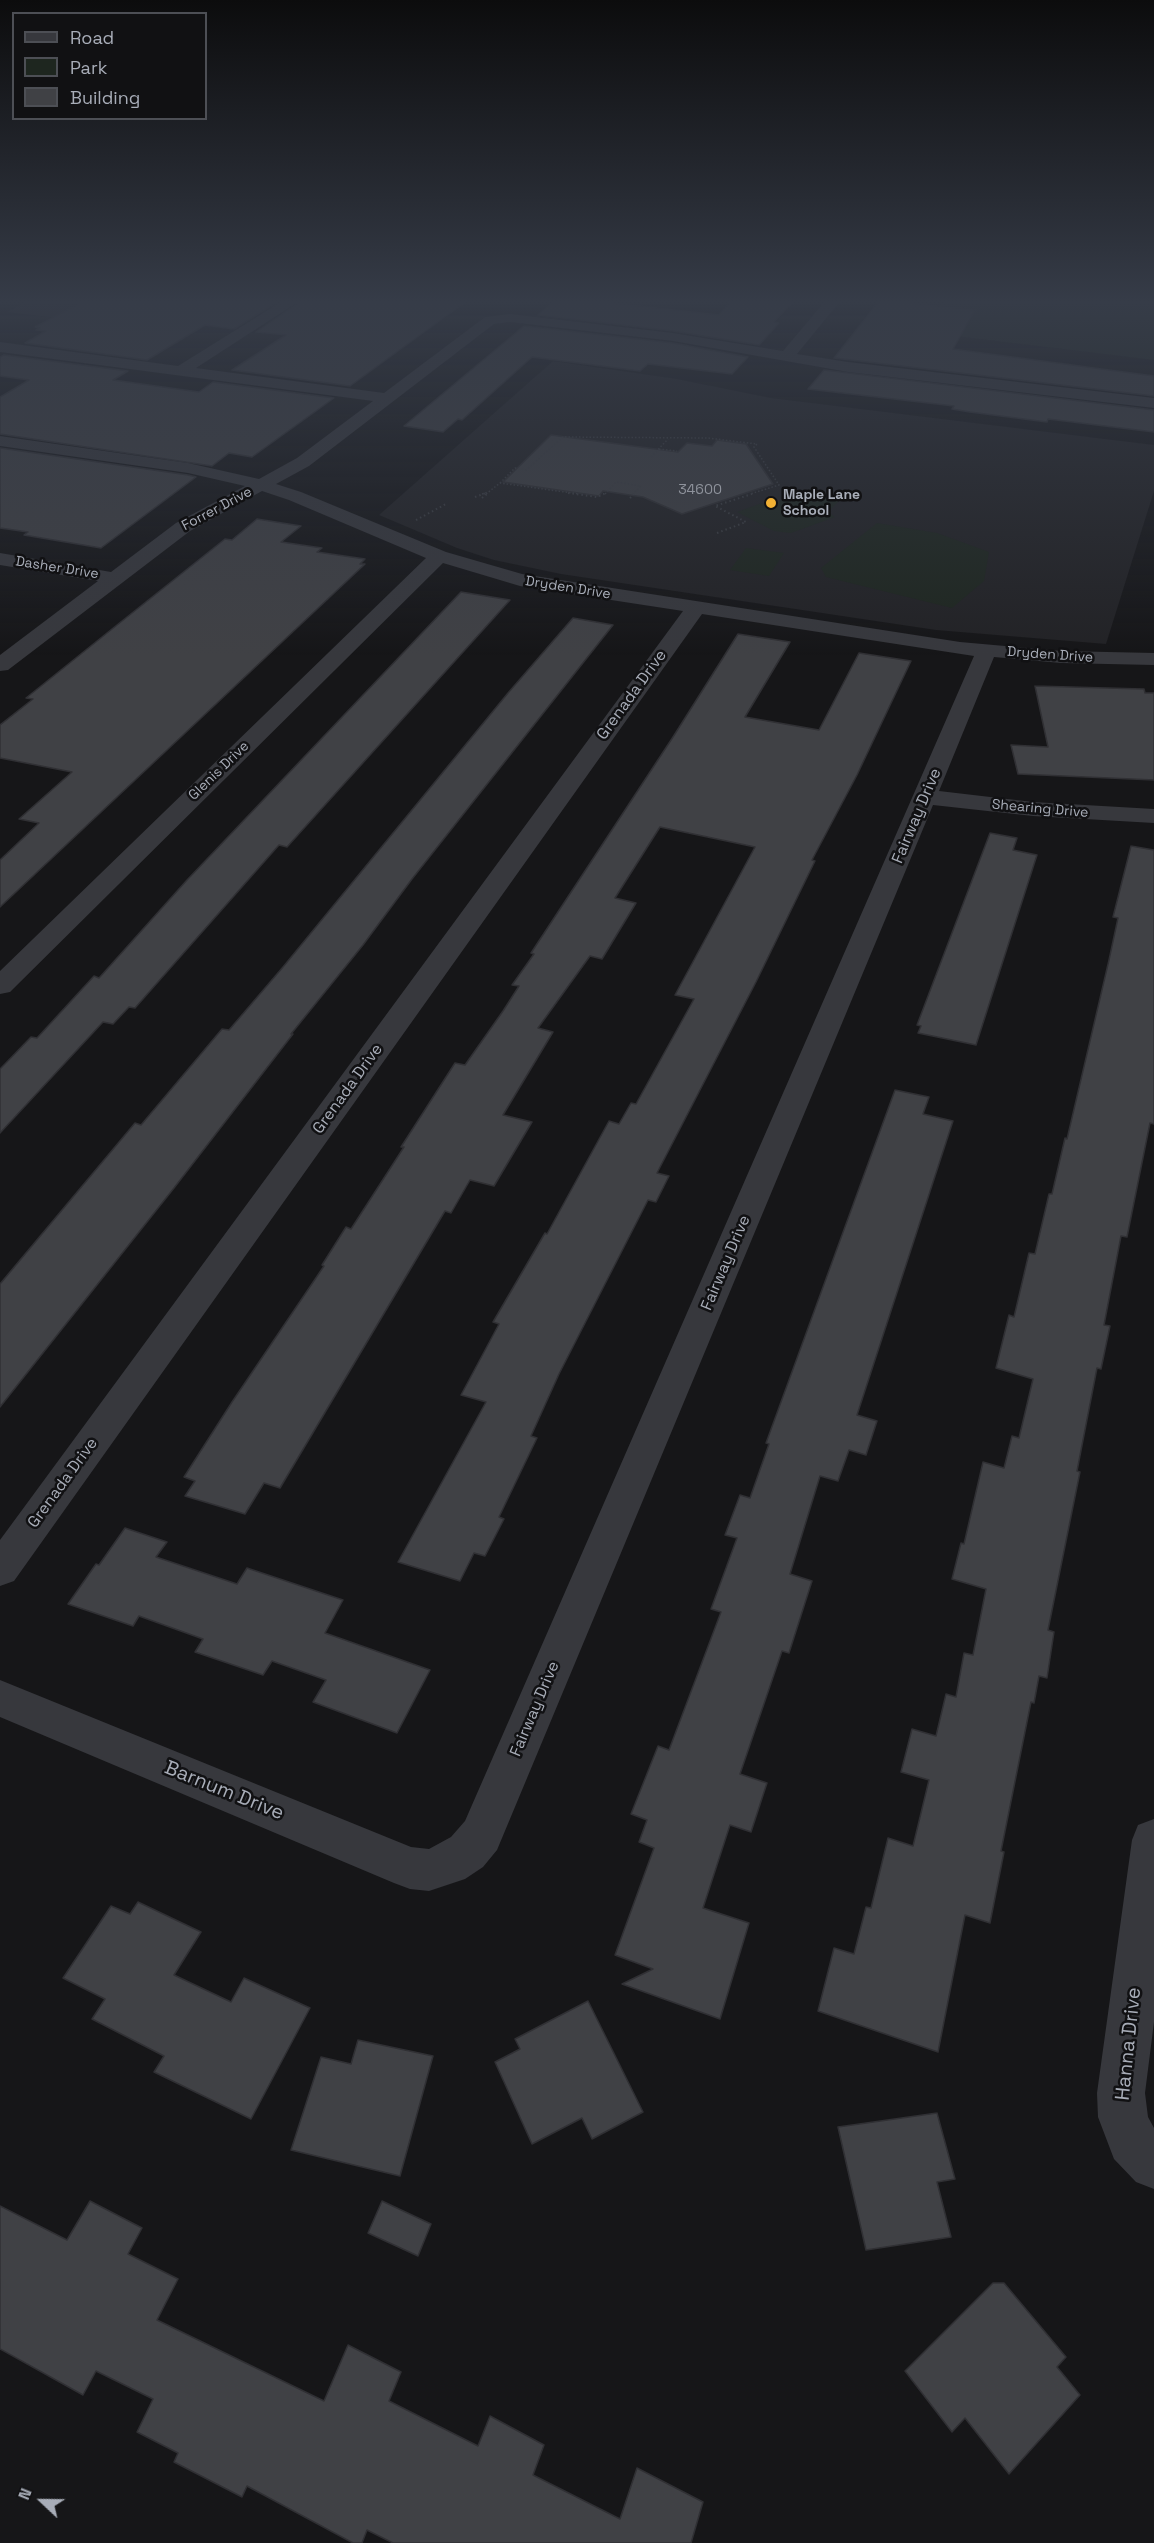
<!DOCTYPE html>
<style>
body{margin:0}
#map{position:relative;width:1154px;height:2543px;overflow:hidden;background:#161618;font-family:"Space Grotesk",sans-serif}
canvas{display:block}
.legend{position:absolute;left:12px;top:12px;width:195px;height:108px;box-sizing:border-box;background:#111113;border:2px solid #4d4f55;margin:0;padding:8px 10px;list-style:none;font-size:18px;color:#a8adb8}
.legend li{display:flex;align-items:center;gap:12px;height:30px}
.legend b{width:30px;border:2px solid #4d4f55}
.north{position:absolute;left:12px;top:2471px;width:60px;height:60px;-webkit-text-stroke:4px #111113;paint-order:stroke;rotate:292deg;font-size:16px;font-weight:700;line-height:24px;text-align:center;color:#a8adb8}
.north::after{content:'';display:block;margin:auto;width:21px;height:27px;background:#a8adb8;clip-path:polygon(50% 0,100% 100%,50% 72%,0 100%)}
</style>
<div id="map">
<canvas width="1154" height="2543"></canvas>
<ul class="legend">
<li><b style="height:8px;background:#37383d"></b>Road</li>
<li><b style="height:16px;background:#1e261f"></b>Park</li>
<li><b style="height:16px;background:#404145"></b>Building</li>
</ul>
<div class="north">N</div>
</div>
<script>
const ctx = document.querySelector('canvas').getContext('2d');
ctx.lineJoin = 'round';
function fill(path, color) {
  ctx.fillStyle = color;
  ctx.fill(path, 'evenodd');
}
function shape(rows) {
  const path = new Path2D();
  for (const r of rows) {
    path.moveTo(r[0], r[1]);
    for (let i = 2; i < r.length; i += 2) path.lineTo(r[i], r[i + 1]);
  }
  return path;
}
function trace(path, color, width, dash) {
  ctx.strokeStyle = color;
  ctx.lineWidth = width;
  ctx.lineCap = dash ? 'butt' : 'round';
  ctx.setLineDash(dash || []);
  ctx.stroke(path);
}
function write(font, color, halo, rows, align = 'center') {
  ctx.font = font + ' "Space Grotesk",sans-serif';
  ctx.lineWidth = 5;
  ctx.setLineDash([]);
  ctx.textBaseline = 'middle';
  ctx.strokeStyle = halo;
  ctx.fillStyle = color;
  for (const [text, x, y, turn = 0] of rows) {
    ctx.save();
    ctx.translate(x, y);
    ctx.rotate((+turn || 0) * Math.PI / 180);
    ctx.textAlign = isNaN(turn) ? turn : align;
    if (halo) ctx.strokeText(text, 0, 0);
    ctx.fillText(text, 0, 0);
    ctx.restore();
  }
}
fill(shape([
 [30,300,178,300,133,327,7,312],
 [553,361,677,379,771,398,1154,445,1154,491,1106,644,936,630,561,574,494,560,457,548,379,515]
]), '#222225');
fill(shape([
 [945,300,1154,300,1154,360,922,332],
 [792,497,816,502,820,497,839,501,828,512,835,517,791,533,774,531,737,512,762,503,767,505],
 [877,523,937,533,989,552,984,581,952,608,826,577,821,568],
 [746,548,784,553,769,576,730,570]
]), '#1e261f');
const building = shape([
 [86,300,280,300,234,329,205,325,147,360,25,343,46,331,36,330,40,328,35,327,86,300],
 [303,300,468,300,350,386,232,370,286,335,256,332,303,300],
 [556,300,584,300,719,315,733,300,794,300,774,322,779,323,759,345,673,331,538,315,556,300],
 [880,300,975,310,953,349,1154,376,1154,396,834,358,880,300],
 [524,326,673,343,748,357,732,374,648,364,640,371,532,357,462,420,458,419,443,432,404,426,524,326],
 [4,355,128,371,113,380,199,392,213,382,334,398,252,457,229,453,212,466,0,434,0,397,29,380,0,376,0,357,4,355],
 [824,370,1154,410,1154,432,1048,419,1047,422,970,412,952,409,954,406,808,389,824,370],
 [551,435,678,452,687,443,712,446,717,440,746,444,773,484,682,514,643,497,603,491,599,496,503,482,551,435],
 [0,448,188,475,196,477,101,548,24,535,28,532,0,528,0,448],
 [257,519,301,526,281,542,322,548,317,552,365,559,360,564,365,564,0,907,0,860,39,823,19,819,72,772,0,758,0,725,33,699,26,698,112,629,225,539,232,540,257,519],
 [461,592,510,600,287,847,279,845,135,1008,129,1007,113,1024,103,1022,0,1133,0,1069,31,1037,37,1038,94,976,99,978,187,880,461,592],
 [573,618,613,625,412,879,363,945,291,1034,293,1034,174,1188,0,1407,0,1284,135,1123,141,1125,222,1029,229,1030,283,967,508,693,573,618],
 [738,634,790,642,745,717,819,730,859,653,911,661,857,775,812,860,815,861,756,982,657,1173,669,1176,656,1202,648,1200,559,1374,531,1436,537,1438,499,1517,504,1519,485,1556,474,1553,460,1581,398,1562,486,1402,461,1395,499,1324,493,1322,545,1233,547,1234,609,1121,619,1124,631,1103,636,1104,694,999,675,995,755,847,660,827,615,898,636,903,602,959,590,956,538,1028,553,1032,503,1115,532,1122,494,1186,470,1180,451,1213,445,1211,280,1488,264,1483,245,1514,185,1496,195,1481,184,1477,232,1402,324,1266,322,1265,346,1227,351,1229,404,1147,401,1147,455,1063,465,1065,503,1011,519,986,512,985,534,954,531,953,673,737,738,634],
 [1035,686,1144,689,1145,693,1154,693,1154,780,1018,774,1011,745,1048,747,1035,686],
 [990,833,1017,838,1013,850,1037,855,976,1045,918,1033,921,1026,917,1025,990,833],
 [1131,846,1154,850,1154,1124,1150,1123,1127,1237,1121,1236,1104,1325,1110,1326,1101,1369,1097,1368,1077,1471,1080,1472,1048,1630,1054,1632,1047,1678,1039,1676,1034,1703,1031,1702,1001,1851,1004,1852,990,1923,965,1915,938,2052,818,2011,834,1948,854,1954,866,1907,871,1908,888,1838,913,1846,929,1780,901,1772,912,1729,936,1736,946,1694,956,1697,964,1653,973,1655,986,1589,952,1579,961,1543,964,1544,983,1462,1004,1468,1012,1436,1019,1438,1033,1379,996,1368,1009,1315,1014,1317,1029,1253,1035,1254,1049,1194,1052,1194,1065,1138,1067,1139,1109,960,1118,918,1113,917,1131,846],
 [895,1090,929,1097,923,1114,953,1121,857,1415,877,1421,866,1455,849,1450,838,1481,820,1476,790,1574,812,1581,789,1653,782,1651,740,1774,767,1783,751,1832,730,1825,703,1908,749,1923,720,2019,622,1984,653,1969,615,1955,654,1848,639,1842,647,1820,631,1814,658,1746,669,1750,721,1612,711,1609,737,1538,725,1535,740,1495,750,1498,769,1444,766,1443,895,1090],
 [125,1528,167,1542,156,1557,237,1584,247,1568,343,1600,325,1633,430,1670,397,1733,313,1702,326,1680,272,1661,263,1675,195,1652,203,1639,139,1616,133,1626,68,1604,96,1564,99,1565,125,1528],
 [138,1902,201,1932,174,1975,231,2002,244,1978,310,2008,251,2119,154,2072,164,2056,92,2019,105,1999,63,1978,111,1906,130,1914,138,1902],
 [588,2001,643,2112,592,2139,582,2118,532,2144,495,2062,520,2049,515,2039,588,2001],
 [358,2040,433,2056,400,2176,291,2150,321,2057,351,2064,358,2040],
 [937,2113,955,2179,937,2182,951,2237,866,2250,838,2127,937,2113],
 [90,2201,142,2228,128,2254,178,2279,157,2320,324,2401,348,2345,401,2372,389,2401,478,2446,490,2416,544,2445,533,2475,620,2519,637,2468,703,2502,691,2543,393,2543,367,2530,362,2543,353,2543,247,2486,242,2497,174,2462,178,2453,137,2432,153,2399,96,2371,83,2395,0,2349,0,2206,67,2240,90,2201],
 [382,2201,431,2224,418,2256,368,2233,382,2201],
 [993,2283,1004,2283,1066,2357,1057,2367,1080,2395,1009,2474,965,2418,952,2432,905,2371,993,2283]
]);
fill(building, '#404145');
trace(building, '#303034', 1.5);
trace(shape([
 [659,449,677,451],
 [651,457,668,439],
 [500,483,515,468,526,470,563,437,708,438,757,444,754,447,779,485,750,494],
 [482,494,488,492],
 [486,494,500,483,579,494],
 [605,494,616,482,641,486,633,494]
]), '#3d3f44', 1.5, [1.5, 2]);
trace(shape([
 [568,493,597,497,606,493],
 [475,497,486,493],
 [482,498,488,493],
 [630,498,635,493],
 [416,520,446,504],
 [717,533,746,522,715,506,755,493]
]), '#3d3f44', 2, [1.5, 3]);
fill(shape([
 [284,300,301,300,196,368,384,393,485,317,510,314,673,333,783,351,826,300,841,300,797,354,848,362,1154,398,1154,408,848,372,673,341,510,322,494,324,309,466,276,484,301,492,446,552,522,574,960,642,1061,651,1154,653,1154,665,1061,663,994,657,939,791,1033,802,1154,809,1154,823,1033,816,933,805,497,1850,483,1867,465,1879,429,1891,410,1889,394,1883,0,1717,0,1680,411,1847,429,1849,451,1837,465,1821,974,656,702,614,14,1581,0,1586,0,1540,683,611,520,586,443,563,10,992,0,994,0,971,426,558,289,500,262,491,190,531,8,670,0,671,0,655,98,581,0,565,0,553,111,572,176,523,245,486,188,473,0,446,0,436,188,463,259,479,297,458,373,401,0,352,0,342,178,366,284,300],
 [1154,1819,1154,2022,1145,2093,1148,2117,1154,2128,1154,2189,1136,2182,1114,2159,1098,2117,1097,2093,1132,1840,1138,1825,1154,1819]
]), '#37383d');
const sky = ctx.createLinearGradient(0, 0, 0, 656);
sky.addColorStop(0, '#0c0c0d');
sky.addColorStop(0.46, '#363c48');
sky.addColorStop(1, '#363c4800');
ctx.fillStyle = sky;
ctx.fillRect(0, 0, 1154, 656);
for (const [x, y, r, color] of [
 [771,503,6,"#f2b134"]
]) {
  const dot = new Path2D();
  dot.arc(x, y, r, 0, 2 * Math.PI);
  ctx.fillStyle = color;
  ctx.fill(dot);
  trace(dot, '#111113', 2);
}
write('14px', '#8e929b', null, [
 ["34600",700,490]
]);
write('bold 14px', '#a8adb8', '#111113', [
 ["Maple Lane",783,495],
 ["School",783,511]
], 'left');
write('14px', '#a8adb8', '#111113', [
 ["Forrer Drive",217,509,-28],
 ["Dasher Drive",57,568,9],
 ["Dryden Drive",568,588,9],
 ["Dryden Drive",1050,655,4],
 ["Glenis Drive",219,771,-44],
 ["Shearing Drive",1040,809,5]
]);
write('16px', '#a8adb8', '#111113', [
 ["Grenada Drive",632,695,-54],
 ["Fairway Drive",917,816,-67],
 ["Grenada Drive",348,1089,-54],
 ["Fairway Drive",726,1263,-67],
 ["Grenada Drive",63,1483,-54],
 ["Fairway Drive",535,1709,-67]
]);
write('20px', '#a8adb8', '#111113', [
 ["Barnum Drive",224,1791,22],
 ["Hanna Drive",1129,2044,-84]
]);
</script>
